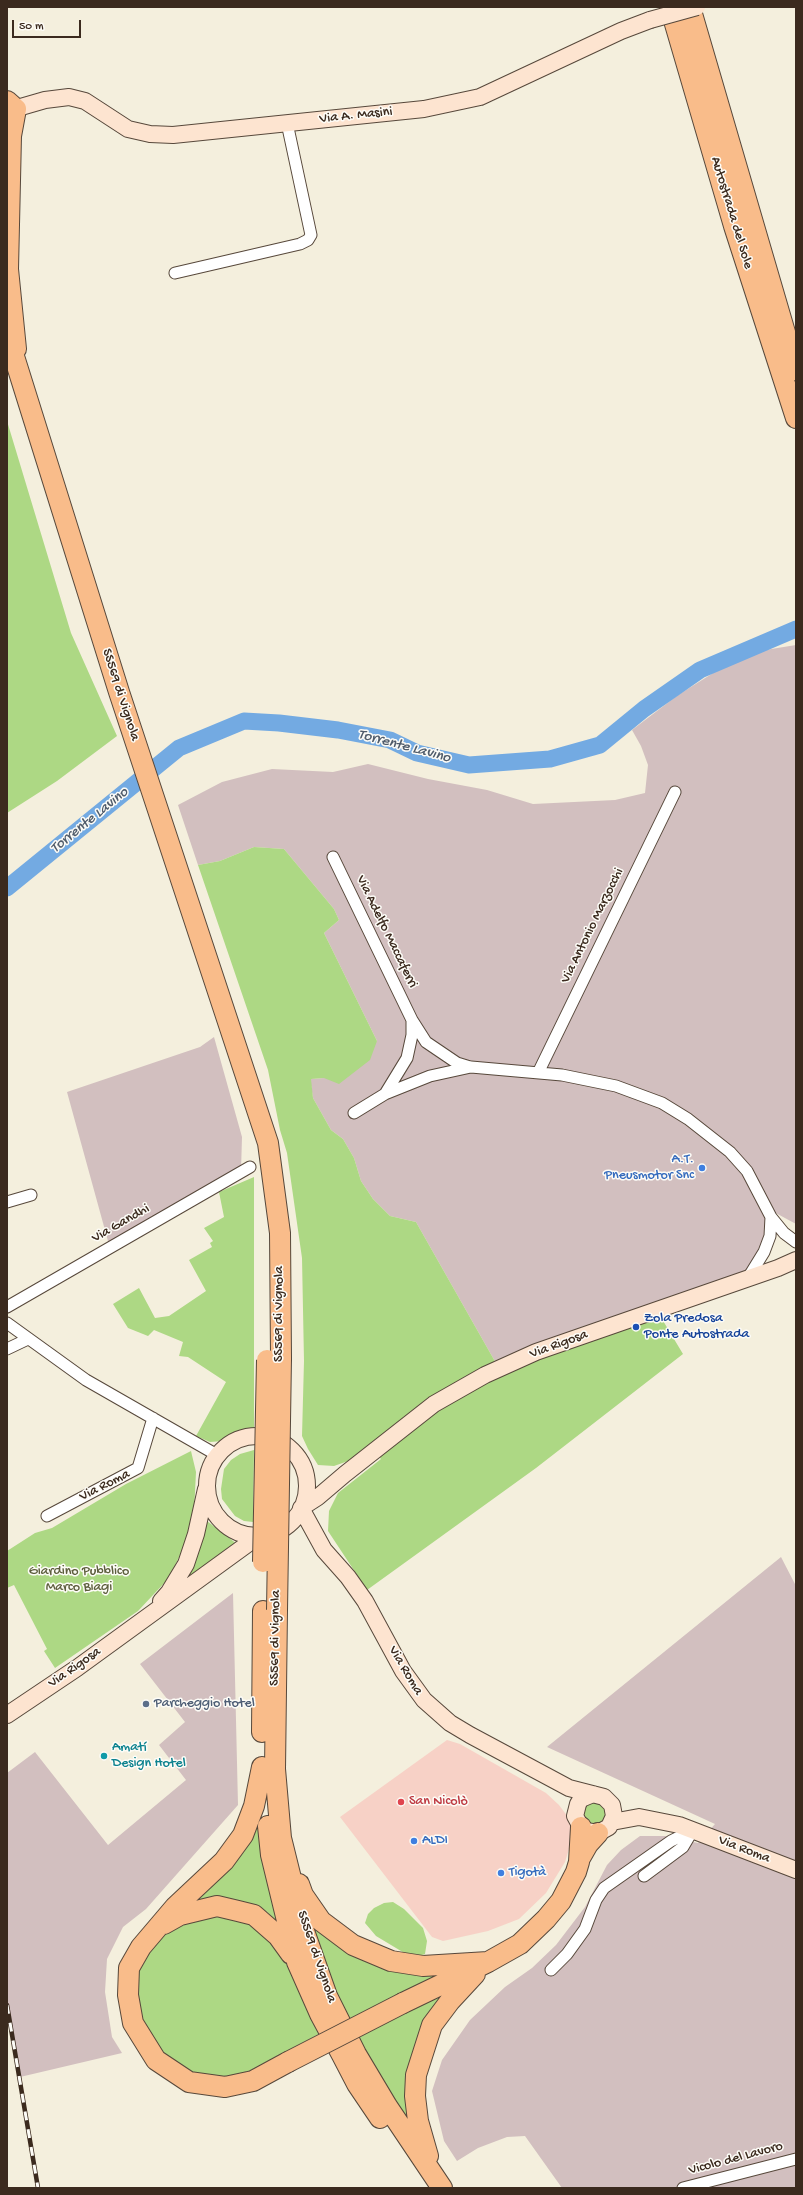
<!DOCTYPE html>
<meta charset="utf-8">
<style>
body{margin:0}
#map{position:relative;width:803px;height:2195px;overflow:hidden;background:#f4efdd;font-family:"Gochi Hand",sans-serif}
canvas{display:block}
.frame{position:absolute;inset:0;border:8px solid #3b2a1e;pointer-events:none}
.scale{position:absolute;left:12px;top:20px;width:69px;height:18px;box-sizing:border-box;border:2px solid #3b2a1e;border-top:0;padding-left:5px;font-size:12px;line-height:14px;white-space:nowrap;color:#3b2a1e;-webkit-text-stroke:3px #fdfcf7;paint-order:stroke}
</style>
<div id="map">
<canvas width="803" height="2195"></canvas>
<div class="frame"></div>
<div class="scale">50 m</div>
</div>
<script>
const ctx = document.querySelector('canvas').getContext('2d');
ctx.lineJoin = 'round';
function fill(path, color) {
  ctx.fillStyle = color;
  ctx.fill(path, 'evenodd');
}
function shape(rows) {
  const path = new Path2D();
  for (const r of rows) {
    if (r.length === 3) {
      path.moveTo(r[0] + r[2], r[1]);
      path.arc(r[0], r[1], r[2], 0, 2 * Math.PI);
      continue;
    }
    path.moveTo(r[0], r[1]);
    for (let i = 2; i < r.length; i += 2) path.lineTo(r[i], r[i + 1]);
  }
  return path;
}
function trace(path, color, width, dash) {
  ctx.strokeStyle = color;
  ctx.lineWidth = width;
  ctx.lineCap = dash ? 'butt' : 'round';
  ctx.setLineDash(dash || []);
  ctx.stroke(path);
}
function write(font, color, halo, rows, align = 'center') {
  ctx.font = font + ' "Gochi Hand",sans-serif';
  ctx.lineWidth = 3;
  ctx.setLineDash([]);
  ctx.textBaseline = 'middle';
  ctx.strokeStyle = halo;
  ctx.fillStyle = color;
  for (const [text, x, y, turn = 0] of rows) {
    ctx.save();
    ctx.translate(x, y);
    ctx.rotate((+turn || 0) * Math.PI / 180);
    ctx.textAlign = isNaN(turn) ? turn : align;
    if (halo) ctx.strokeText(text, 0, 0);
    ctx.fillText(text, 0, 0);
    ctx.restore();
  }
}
fill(shape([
 [447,1740,460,1744,546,1793,559,1805,568,1817,573,1836,565,1862,546,1893,519,1919,488,1931,443,1941,432,1937,340,1817]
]), '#f7d1c6');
fill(shape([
 [796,645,796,1224,772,1211,765,1248,748,1270,497,1365,416,1222,390,1216,373,1199,361,1181,354,1158,343,1139,331,1130,313,1098,310,1079,324,1078,377,1041,324,933,339,920,334,909,284,849,254,847,220,861,198,865,178,805,222,782,272,769,333,772,368,764,428,779,487,790,533,804,615,800,645,793,648,765,641,746,632,730,678,695,726,665,759,651],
 [214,1037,242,1137,241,1171,111,1252,67,1092,200,1047],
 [781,1557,796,1586,796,2188,562,2188,525,2136,507,2137,478,2148,457,2161,444,2141,432,2091,442,2060,470,2020,505,1987,532,1968,556,1945,585,1907,607,1865,621,1850,640,1836,665,1836,698,1843,715,1824,547,1747],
 [233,1593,238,1805,146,1909,123,1927,107,1959,105,1992,112,2037,122,2053,20,2077,7,2009,7,1773,35,1752,108,1845,186,1780,159,1745,185,1722,140,1664]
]), '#d2bfbf');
fill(shape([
 [7,421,71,633,117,736,57,781,7,813],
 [254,847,284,849,334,909,339,920,324,933,377,1041,370,1060,339,1084,324,1078,311,1079,313,1098,331,1130,343,1139,354,1158,361,1181,373,1199,390,1216,416,1222,497,1365,656,1309,683,1354,536,1468,367,1590,328,1531,329,1511,338,1493,381,1459,372,1448,351,1460,334,1466,318,1465,308,1449,302,1436,304,1361,302,1258,287,1153,280,1130,268,1070,198,865,220,861],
 [254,1177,254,1430,240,1433,223,1441,210,1442,196,1436,226,1382,188,1357,179,1356,183,1342,154,1330,148,1336,128,1328,113,1304,139,1288,155,1318,169,1316,206,1291,189,1260,212,1247,210,1243,213,1241,204,1228,224,1217,219,1192],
 [254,1450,253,1522,244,1521,235,1516,222,1499,221,1489,224,1469,231,1460,240,1454],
 [191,1451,196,1472,194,1512,182,1551,169,1578,138,1611,55,1668,44,1651,47,1649,14,1585,7,1588,7,1551,35,1533,52,1528,126,1484],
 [207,1521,237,1544,184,1581,205,1523],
 [594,1813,12],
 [257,1806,261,1839,282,1926,267,1912,242,1902,179,1909],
 [393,1902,404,1909,423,1928,427,1941,425,1954,416,1957,406,1954,376,1936,365,1923,368,1914,374,1908,384,1903],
 [306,1910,328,1933,447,1975,347,2020,324,1966],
 [218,1913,247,1918,285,1954,321,2033,249,2071,221,2079,190,2073,161,2055,142,2027,134,1994,141,1961,161,1933,184,1918],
 [451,1987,440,2002,415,2134,356,2039]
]), '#add884');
trace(shape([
 [7,888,179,748,244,721,279,723,338,730,390,740,417,753,469,765,550,759,600,745,644,709,700,670,796,629]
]), '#73aae2', 17);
const street = shape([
 [175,273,300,244,308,240,311,235,287,123],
 [333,857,412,1020,426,1042,457,1063,470,1067],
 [538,1073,675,792],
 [385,1094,407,1058,412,1035,412,1020],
 [354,1113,385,1094,430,1076,471,1067,562,1075,616,1086,662,1103,688,1119,730,1152,747,1171,771,1217,770,1236,764,1252,748,1278],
 [7,1202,31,1195],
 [771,1217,784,1233,796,1242],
 [7,1307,250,1167],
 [7,1323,86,1380,217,1455],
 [7,1349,28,1339],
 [47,1516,138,1468,153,1418],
 [644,1876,683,1847,693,1830],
 [551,1970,567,1954,585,1929,596,1900,604,1888,671,1841,693,1830],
 [683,2188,796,2159]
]);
const secondary = shape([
 [7,111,45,100,69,97,85,101,128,129,150,134,173,135,424,109,480,97,621,31,650,20],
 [257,1486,50],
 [301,1508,318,1497,345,1474,434,1404,485,1375,536,1352,778,1268,796,1260],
 [301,1508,324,1550,348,1577,365,1601,403,1671,424,1700,450,1723,470,1735,569,1788,604,1797,612,1805,614,1816,609,1827,598,1833,586,1831,581,1827,575,1816,578,1804,581,1799,593,1794],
 [161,1601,169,1592,186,1564,196,1534,206,1489],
 [7,1715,77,1668,260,1535],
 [612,1822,639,1817,679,1825,796,1870]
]);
const highway = shape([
 [670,7,734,226,796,418],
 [690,7,796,370],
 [7,101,16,109,11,136],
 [7,130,11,136,8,269,16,349],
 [7,334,119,692,268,1143,280,1233,281,1358],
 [277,1610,275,1769,281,1838,304,1931,327,1996,356,2054,387,2106,442,2188],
 [262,1732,263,1611],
 [262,1767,254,1806,243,1835,224,1861,175,1907,141,1947,129,1968,128,1995,133,2023,156,2060,189,2082,225,2087,253,2081,288,2062],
 [268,1826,271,1855,297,1962,320,2014,342,2055,357,2084,380,2118],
 [580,1858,588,1844,598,1833],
 [299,1884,303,1895,321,1921,353,1945,391,1961,423,1966,488,1962],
 [164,1924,180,1915,217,1906,238,1911,254,1915,278,1936,291,1954],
 [403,2003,488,1962,520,1944,546,1919,561,1901,576,1872,579,1862,581,1827],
 [428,2156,418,2121,415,2096,416,2075,432,2025,450,2001,475,1974]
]);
trace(street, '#57483b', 13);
trace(secondary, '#57483b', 18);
trace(highway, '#57483b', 22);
trace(street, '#fff', 11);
trace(secondary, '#fde4d0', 16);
trace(highway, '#f9bc8a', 20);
const rail = shape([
 [7,2005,38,2188]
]);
trace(rail, '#3b2a1e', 4.5);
trace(rail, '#fdfcf7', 3, [9]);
const secondaryBridge = shape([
 [650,20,697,7]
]);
const highwayBridge = shape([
 [263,1562,267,1360],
 [277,1610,281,1358],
 [288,2062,403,2003]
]);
trace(secondaryBridge, '#57483b', 18, []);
trace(highwayBridge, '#57483b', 22, []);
trace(secondaryBridge, '#fde4d0', 16);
trace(highwayBridge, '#f9bc8a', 20);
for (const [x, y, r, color] of [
 [702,1168,4,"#3f7fe0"],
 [636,1327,4,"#1a4fb4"],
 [146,1704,4,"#5c6f8a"],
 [104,1756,4,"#0f9aa8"],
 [401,1802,4,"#e0444e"],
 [414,1841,4,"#3f7fe0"],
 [501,1873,4,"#3f7fe0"]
]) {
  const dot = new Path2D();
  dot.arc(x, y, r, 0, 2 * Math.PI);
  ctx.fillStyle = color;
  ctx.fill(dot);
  trace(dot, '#fdfcf7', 1.5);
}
write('14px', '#3b2a1e', '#fdfcf7', [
 ["Via A. Masini",356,116,-6],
 ["Autostrada del Sole",731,213,73],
 ["SS569 di Vignola",120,695,72],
 ["Via Antonio Marzocchi",593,926,-64],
 ["Via Adelfo Maccaferri",386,932,64],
 ["Via Gandhi",121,1224,-30],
 ["SS569 di Vignola",280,1314,-90],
 ["Via Rigosa",559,1345,-20],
 ["Via Roma",105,1486,-27],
 ["SS569 di Vignola",276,1638,-89],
 ["Via Rigosa",75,1668,-35],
 ["Via Roma",405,1671,59],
 ["Via Roma",744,1850,21],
 ["SS569 di Vignola",316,1957,71],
 ["Vicolo del Lavoro",736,2159,-15]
]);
write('14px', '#366cbe', '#fdfcf7', [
 ["A.T.",694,1160,"right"],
 ["Pneusmotor Snc",694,1176,"right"],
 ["ALDI",422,1841],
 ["Tigotà",509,1873]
], 'left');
write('14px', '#164399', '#fdfcf7', [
 ["Zola Predosa",644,1319],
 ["Ponte Autostrada",644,1335]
], 'left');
write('14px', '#5d5e3d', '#fdfcf7', [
 ["Giardino Pubblico",79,1572],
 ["Marco Biagi",79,1588]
]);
write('14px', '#4e5e75', '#fdfcf7', [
 ["Parcheggio Hotel",154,1704]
], 'left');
write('14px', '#0d838f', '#fdfcf7', [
 ["Amatí",112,1748],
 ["Design Hotel",112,1764]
], 'left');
write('14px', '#be3a42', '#fdfcf7', [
 ["San Nicolò",409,1802]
], 'left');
write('italic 15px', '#515d6c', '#fdfcf7', [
 ["Torrente Lavino",404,747,15],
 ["Torrente Lavino",90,821,-39]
]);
</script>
